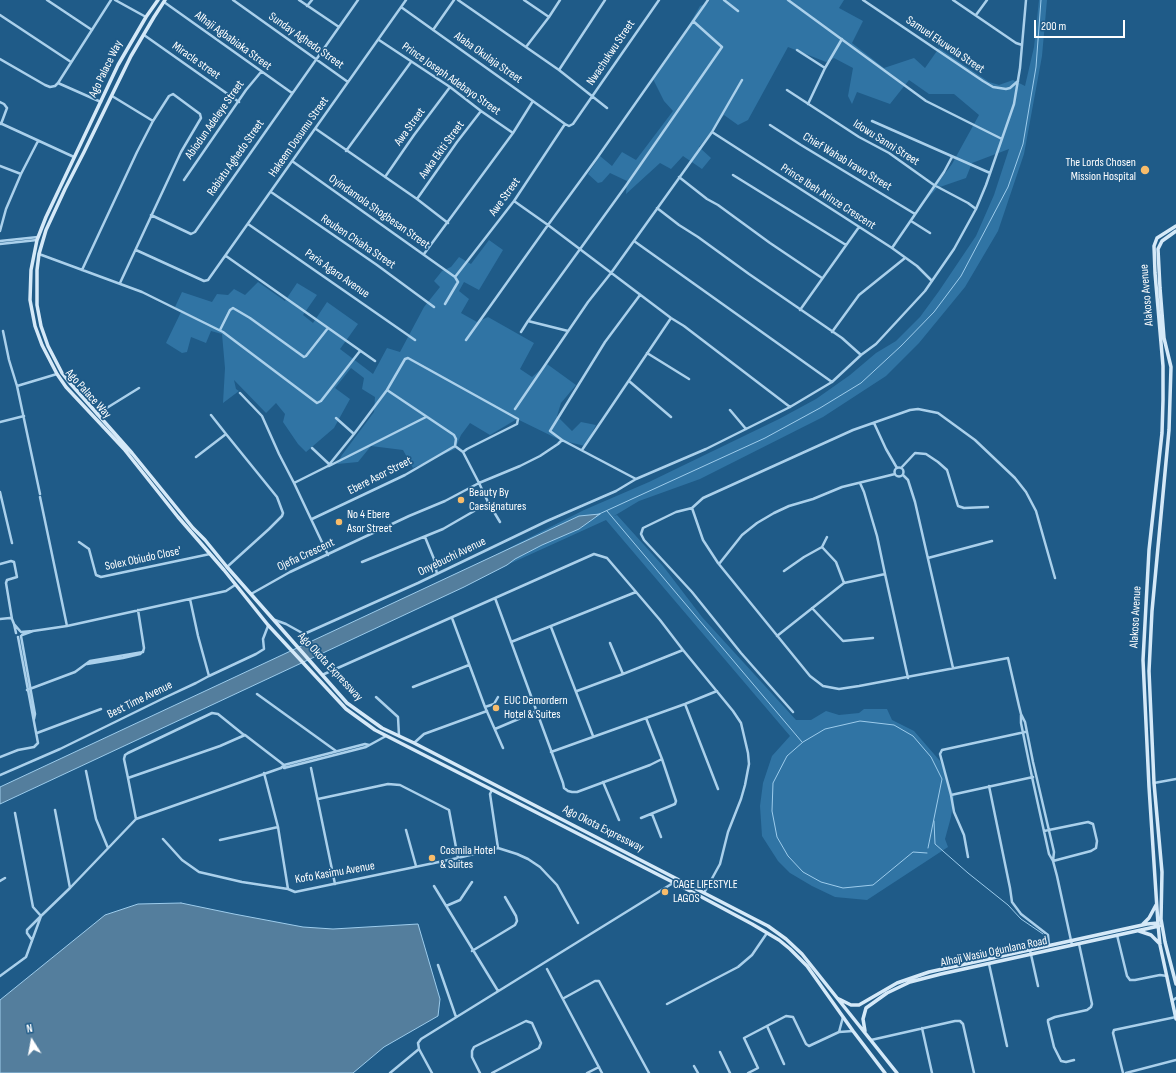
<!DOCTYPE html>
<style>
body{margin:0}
#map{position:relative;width:1176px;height:1073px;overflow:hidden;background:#1f5b88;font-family:"Sofia Sans Condensed",sans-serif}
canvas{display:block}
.north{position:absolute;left:12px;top:1021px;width:40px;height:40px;-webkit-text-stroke:3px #1f5b88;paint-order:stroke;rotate:349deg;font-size:11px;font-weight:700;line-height:16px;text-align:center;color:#fff}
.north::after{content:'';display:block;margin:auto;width:14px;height:18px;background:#fff;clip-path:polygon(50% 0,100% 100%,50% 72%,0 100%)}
.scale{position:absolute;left:1034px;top:20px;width:91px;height:18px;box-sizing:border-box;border:2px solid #fff;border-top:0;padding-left:5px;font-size:12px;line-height:14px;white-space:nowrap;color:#fff;-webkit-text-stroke:3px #1f5b88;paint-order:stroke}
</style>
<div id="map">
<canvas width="1176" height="1073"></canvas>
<div class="north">N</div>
<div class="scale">200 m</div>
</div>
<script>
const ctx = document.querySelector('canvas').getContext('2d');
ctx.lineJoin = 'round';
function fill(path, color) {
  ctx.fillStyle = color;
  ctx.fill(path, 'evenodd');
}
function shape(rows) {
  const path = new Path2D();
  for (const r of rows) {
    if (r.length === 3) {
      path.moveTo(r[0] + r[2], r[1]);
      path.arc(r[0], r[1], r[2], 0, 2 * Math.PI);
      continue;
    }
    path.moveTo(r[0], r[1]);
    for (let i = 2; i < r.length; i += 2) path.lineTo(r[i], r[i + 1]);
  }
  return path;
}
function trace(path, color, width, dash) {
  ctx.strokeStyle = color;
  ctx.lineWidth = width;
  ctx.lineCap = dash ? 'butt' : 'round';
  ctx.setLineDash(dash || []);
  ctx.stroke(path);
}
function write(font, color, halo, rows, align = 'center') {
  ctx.font = font + ' "Sofia Sans Condensed",sans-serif';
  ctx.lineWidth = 3.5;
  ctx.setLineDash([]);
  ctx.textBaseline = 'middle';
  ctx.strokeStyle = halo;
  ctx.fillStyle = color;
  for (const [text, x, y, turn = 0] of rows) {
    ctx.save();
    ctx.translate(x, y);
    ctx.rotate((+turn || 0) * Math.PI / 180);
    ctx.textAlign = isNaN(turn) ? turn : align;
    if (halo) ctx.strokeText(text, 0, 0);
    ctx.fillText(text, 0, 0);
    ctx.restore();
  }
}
fill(shape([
 [710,0,844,0,839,8,863,21,852,43,884,68,914,58,925,68,939,48,989,82,999,85,1013,80,1025,86,1034,47,1039,0,1047,0,1042,56,1024,154,998,231,965,287,919,343,886,376,823,417,700,479,639,501,614,516,617,515,663,566,702,617,796,720,811,720,826,711,839,715,859,713,864,709,887,709,892,720,914,731,940,761,954,796,951,817,945,839,948,847,867,900,835,897,812,886,790,873,778,861,762,836,760,806,763,783,772,756,790,736,606,520,507,565,515,559,542,545,528,541,499,553,584,510,649,482,779,419,816,399,850,375,876,353,896,341,920,317,939,291,976,236,994,195,1009,149,972,163,966,178,937,188,918,209,952,164,979,115,954,94,929,94,909,80,890,104,857,92,852,104,848,96,853,68,834,58,826,62,788,47,748,120,738,125,724,115,699,147,711,158,702,169,683,156,671,169,660,163,626,194,627,181,610,173,602,182,598,183,588,174,600,156,612,166,622,152,636,160,673,111,664,101,653,79,677,46,700,6,708,3],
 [489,240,503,250,479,290,464,282,459,291,469,299,461,313,477,322,488,317,534,343,520,369,532,377,547,364,576,385,561,403,557,416,572,431,581,422,596,425,585,446,560,440,517,419,490,435,470,423,461,435,455,449,413,468,403,450,371,446,358,462,337,464,342,455,374,412,375,397,362,389,364,378,351,368,335,388,350,399,334,428,306,452,298,444,283,422,285,414,276,403,266,413,234,380,236,389,239,391,223,403,225,368,222,334,211,331,206,343,191,337,187,352,182,353,166,343,181,312,175,307,182,292,212,302,217,294,228,295,234,289,245,295,258,282,285,301,297,283,317,295,303,315,313,323,327,302,358,324,340,349,373,374,387,348,400,352,424,307,440,287,434,281,442,271,451,267,459,257,471,264]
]), '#3074a4');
const water = shape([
 [600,514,579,529,542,545,515,559,507,565,464,587,0,804,0,787,579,516,600,514],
 [181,903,234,914,303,927,333,929,418,924,440,999,438,1016,384,1047,353,1073,0,1073,0,1000,105,915,138,904,181,903]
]);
fill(water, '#547e9d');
trace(water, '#9dccec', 1);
trace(shape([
 [607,511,802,742],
 [597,515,765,438,820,408,861,383,901,346,934,312,961,276,1008,187,1023,144,1036,67,1041,0],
 [934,821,935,844,968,873,1008,905,1021,919,1043,934],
 [927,853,913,852,873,885,843,888,821,882,803,872,788,856,777,837,772,811,773,783,787,756,803,742,825,729,860,721,894,725,913,736,931,757,942,779,928,848]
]), '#9dccec', 1);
trace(shape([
 [47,0,92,30],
 [115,0,146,17],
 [233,0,348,82],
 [299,0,339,27],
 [458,0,559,70,607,108],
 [524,0,549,17],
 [724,0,738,11],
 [788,0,926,101,1002,139],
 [863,0,983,81,993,87,1006,89,1010,88,1018,81],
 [953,0,1016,43,1022,45],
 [164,2,292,93],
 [307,6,312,0],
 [401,7,565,124],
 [0,15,71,62],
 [976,15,987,0],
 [433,30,454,0],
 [144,35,239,102],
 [379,40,450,87,481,111,513,133],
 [526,47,549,17,560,0],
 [797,50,825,68],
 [0,59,45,85,50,87,55,86,58,83,111,0],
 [559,70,605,0],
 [58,83,101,102],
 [787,90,859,137,889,153,934,185,968,203,976,209],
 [112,96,153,121],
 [0,102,4,104,7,108,1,124],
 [808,104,825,68,842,39],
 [872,121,990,173],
 [0,123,74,157],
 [565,124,569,126,573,124,659,0],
 [770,125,801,145,915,214],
 [316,129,417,199,448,223],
 [712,132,892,248,917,266,932,281],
 [346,151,411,62],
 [292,161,455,277,458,282,445,304],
 [0,166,21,174],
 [733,175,846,245],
 [385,177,414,135,450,87],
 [679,177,707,199,718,205,770,243,822,278],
 [184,180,246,90,261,72],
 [271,192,377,265,434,307],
 [417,199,457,142,481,111],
 [514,201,548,225,671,318,684,326,790,407],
 [657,208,679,225,698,237,749,274,842,338,861,355],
 [151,215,191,234,195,232,358,0],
 [911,221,930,233],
 [248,224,415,340],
 [0,231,6,209,21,174,38,141],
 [0,241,38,237],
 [634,241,832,382],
 [0,244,37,240],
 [892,248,944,172,952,157],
 [136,250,204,281,208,280,406,0],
 [39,254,142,292,223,332,317,403,321,401,360,351],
 [424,254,513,133,533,101],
 [226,256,375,361],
 [82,270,137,152,153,121,169,96,173,94,200,114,201,118,181,152,120,283],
 [455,277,514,201,565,124],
 [800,310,859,227],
 [528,321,625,187,722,47,693,21],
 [220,330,230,310,233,308,250,318,304,357,306,356,328,328],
 [3,331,9,360,17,386,40,494],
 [521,332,528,321,568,331],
 [832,332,859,295,905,258],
 [466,340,548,225,597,158,708,0],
 [647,353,689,379],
 [629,381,671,417],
 [17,386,57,374],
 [387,390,454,435,456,439,455,446,463,452,479,483,488,502,500,522],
 [240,393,262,416,279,454,294,483,328,555],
 [515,409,588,302,611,273,712,132,742,80],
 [730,410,746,429],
 [97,414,139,388],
 [336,418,354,434],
 [0,422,24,416],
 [874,423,886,449,897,468],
 [226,434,277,497,283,513,282,516,269,529,227,567],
 [312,448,329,464],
 [582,450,671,318],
 [196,457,226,434,211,415],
 [329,466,426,417],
 [899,472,4.5],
 [901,468,915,453,926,454,938,462,947,470,958,506,964,508,988,507],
 [903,475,908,480,915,502,953,668],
 [636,479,562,440,550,431,605,342,640,295],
 [294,483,328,466,354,434,387,390,405,359,408,358,518,419,517,424,467,449,463,452],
 [860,483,864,492,877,536,885,574,908,678],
 [0,492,12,543],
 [40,497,67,626],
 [692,508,703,540,718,563,810,676,823,686,839,689,859,686,1008,658,1019,706,1021,714,1025,722,1033,762,1054,852,1053,861],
 [312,519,405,475,455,446],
 [425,537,434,559,437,574],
 [79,542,89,549,96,575,101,577,210,554],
 [822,547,836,562,844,583],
 [928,558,992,541],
 [362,562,443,529,488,503],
 [0,564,11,561,14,562,17,577,7,580,6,583,12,619,14,624],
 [719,564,742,535,757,523,774,513,789,506,813,499,842,487,895,474],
 [784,571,804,557,822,547,827,537],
 [251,594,290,572,409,516,445,501,479,483,520,466,540,456,558,444,562,440],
 [495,598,563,783,564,788,568,791,572,792,577,792,650,765,662,759,646,718],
 [190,599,198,636,209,676],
 [812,608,843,641,873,638],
 [138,610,144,648,143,652],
 [452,618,485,707,503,748],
 [0,619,10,618,12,619],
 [275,620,286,624,304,634,418,583,547,521,616,491,636,479,706,449,790,407,832,382,861,355,876,344,925,291,954,249,976,209,986,185,1014,104,1020,68,1026,0],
 [551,627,593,736],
 [33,631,67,626,226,591,235,585],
 [21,632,33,631,22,635],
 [16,633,14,624,20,631],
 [21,636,35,714,34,719],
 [777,636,844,583,885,574],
 [511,642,636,592],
 [610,643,623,674,683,650],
 [87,664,123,658,140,654,142,652],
 [322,675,594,554,607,558,660,620,683,650,733,711,741,723,748,753,749,764,745,785,741,799,728,832,720,864,704,893],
 [413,687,469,665],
 [27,690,75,672,90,661,143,652],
 [577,691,623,674],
 [257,694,336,751],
 [376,697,398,717,399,736],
 [685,704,718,789],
 [485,707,494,704,498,697],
 [793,712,741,653,692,592,644,540,641,534,643,528,676,512,692,508,703,498,853,430,910,410,918,409,938,413,975,440,1015,478,1026,492,1036,511,1055,578],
 [1021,715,1021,723,1032,777,1049,854,1053,861,1057,876,1072,945],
 [495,729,535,712],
 [37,733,101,709],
 [414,743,424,734,487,711],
 [551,752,685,704,717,691],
 [0,757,18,750,34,747,38,743,18,637],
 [284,768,366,747,386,736],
 [311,768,335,884],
 [86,771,96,819,108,848],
 [264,773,278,827,288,889],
 [0,775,60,749,164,698,196,683,209,676,256,654,264,649,263,639,268,626],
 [128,778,124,759,125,755,128,753,212,713,218,714,244,735],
 [603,782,619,820],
 [1154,783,1176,779],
 [989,786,1010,888,1012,902,1021,914,1048,935,1049,946],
 [492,790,490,794,498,848,517,854,528,859,540,867,557,885,578,923],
 [951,795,940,754,942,750,1025,732],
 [318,799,388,784,400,785,449,810,458,858],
 [55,810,70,888],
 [15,813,33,907,41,916,27,930,27,933,32,940],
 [652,814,661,837],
 [641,818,675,804,676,801,662,759],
 [136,819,128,778,220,746,245,735,284,765,285,768],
 [406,830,416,866],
 [1044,831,1088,822,1093,824,1097,841,1096,848,1091,851,1053,861],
 [163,839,182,860,199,872,242,882,288,889,295,892,458,858,498,848],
 [220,840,278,827],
 [968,857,964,835,954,812,951,795,1033,777],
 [0,881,5,878],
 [434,886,498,991],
 [446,906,460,900,472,882],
 [1117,935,1127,976,1130,980,1135,980,1160,975,1167,976],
 [1030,950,1038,986],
 [472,951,515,925,517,921,516,916,505,897],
 [989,964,1007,1046],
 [438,965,456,1017],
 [547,969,602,1073],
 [0,976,26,957,41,916,70,888,136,819,281,768,284,765,365,744,369,745],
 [564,998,595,981,599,981,649,1073],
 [1172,1001,1176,998],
 [667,1004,738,967,752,955,767,933],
 [767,1026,784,1064],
 [922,1028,932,1073],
 [839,1032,843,1017],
 [871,1040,955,1021,960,1021,963,1024,974,1073],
 [720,1052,730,1073],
 [1074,1060,1066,1062,1061,1061,1054,1047,1048,1022,1048,1020,1055,1017,1087,1010,1091,1007,1092,1004,1079,944],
 [694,1066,698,1073],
 [390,1073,419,1049],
 [432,1073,419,1049,418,1043,421,1039,673,883],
 [480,1073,472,1057,472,1051,474,1047,526,1021,532,1023,541,1043,539,1048,492,1073],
 [587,1073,599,1067],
 [748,1073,758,1068,744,1038,786,1016,793,1017,806,1044,809,1046,839,1032,853,1031],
 [1123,1073,1113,1033,1114,1030,1176,1017],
 [1126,1073,1176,1060]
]), '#aad0eb', 2.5);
trace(shape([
 [158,0,146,17,118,65,46,217,37,240,31,270,30,300,35,326,42,345,57,374,66,387,124,449,178,517,224,570,268,625,346,709,375,730,696,894,752,924,779,940,790,949,807,966,853,1031,885,1073],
 [165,0,154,17,131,56,84,152,65,189,46,230,39,254,37,270,37,305,41,326,48,346,62,373,70,383,132,453,193,528,205,540,227,567,347,703,382,728,414,743,768,926,786,939,802,954,897,1073],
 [1176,226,1157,238,1154,246,1155,273,1163,366,1163,400,1162,433,1149,550,1143,660,1149,787,1158,924,1160,945,1176,1019],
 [1176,231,1162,241,1158,249,1160,288,1164,338,1171,367,1169,430,1152,611,1149,671,1154,783,1162,872,1161,919,1165,942,1176,984],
 [1143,924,1149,918,1156,905],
 [1139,931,1151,935,1160,944],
 [839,999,851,1005,859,1005,897,983,929,972,1147,924,1158,923],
 [865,1031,863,1019,866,1008,887,993,910,982,941,974,1159,926]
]), '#d5e9f8', 3.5);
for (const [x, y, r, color] of [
 [1145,170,5,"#f8bc6a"],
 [461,500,4,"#f8bc6a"],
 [339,522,4,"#f8bc6a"],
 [496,708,4,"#f8bc6a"],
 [432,858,4,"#f8bc6a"],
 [665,892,4,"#f8bc6a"]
]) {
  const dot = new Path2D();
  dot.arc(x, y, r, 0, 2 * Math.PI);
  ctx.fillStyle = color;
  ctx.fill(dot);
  trace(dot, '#1f5b88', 1.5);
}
write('12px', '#fff', '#1f5b88', [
 ["Alhaji Agbabiaka Street",233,41,36],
 ["Sunday Aghedo Street",306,41,35],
 ["Samuel Ekuwola Street",945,45,34],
 ["Nwachukwu Street",611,53,-56],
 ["Alaba Okulaja Street",488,58,35],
 ["Miracle street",196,61,35],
 ["Ago Palace Way",106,69,-64],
 ["Prince Joseph Adebayo Street",451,79,35],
 ["Abiodun Adeleye Street",215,120,-55],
 ["Awa Street",410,127,-54],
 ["Hakeem Dosumu Street",299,137,-55],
 ["Idowu Sanni Street",886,143,32],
 ["Awka Ekiti Street",442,150,-54],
 ["Rabiatu Aghedo Street",236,158,-55],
 ["Chief Wahab Irawo Street",847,162,31],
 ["Awe Street",505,197,-54],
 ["Prince Ibeh Arinze Crescent",828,197,33],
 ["Oyindamola Shogbesan Street",379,212,35],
 ["Reuben Chiaha Street",358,242,34],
 ["Paris Agaro Avenue",337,274,35],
 ["Alakoso Avenue",1147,295,-95],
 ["Ago Palace Way",88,394,48],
 ["Ebere Asor Street",380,476,-27],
 ["Ojefia Crescent",306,555,-25],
 ["Onyebuchi Avenue",452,557,-26],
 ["Solex Obiudo Close'",143,559,-12],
 ["Alakoso Avenue",1136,617,-87],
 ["Ago Okota Expressway",330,667,47],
 ["Best Time Avenue",140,700,-26],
 ["Ago Okota Expressway",603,829,27],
 ["Kofo Kasimu Avenue",335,873,-10],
 ["Alhaji Wasiu Ogunlana Road",994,952,-12]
]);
write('12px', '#fff', '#1f5b88', [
 ["The Lords Chosen",1136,163,"right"],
 ["Mission Hospital",1136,177,"right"],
 ["Beauty By",469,493],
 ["Caesignatures",469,507],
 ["No 4 Ebere",347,515],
 ["Asor Street",347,529],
 ["EUC Demordern",504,701],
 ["Hotel & Suites",504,715],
 ["Cosmila Hotel",440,851],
 ["& Suites",440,865],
 ["CAGE LIFESTYLE",673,885],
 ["LAGOS",673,899]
], 'left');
</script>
